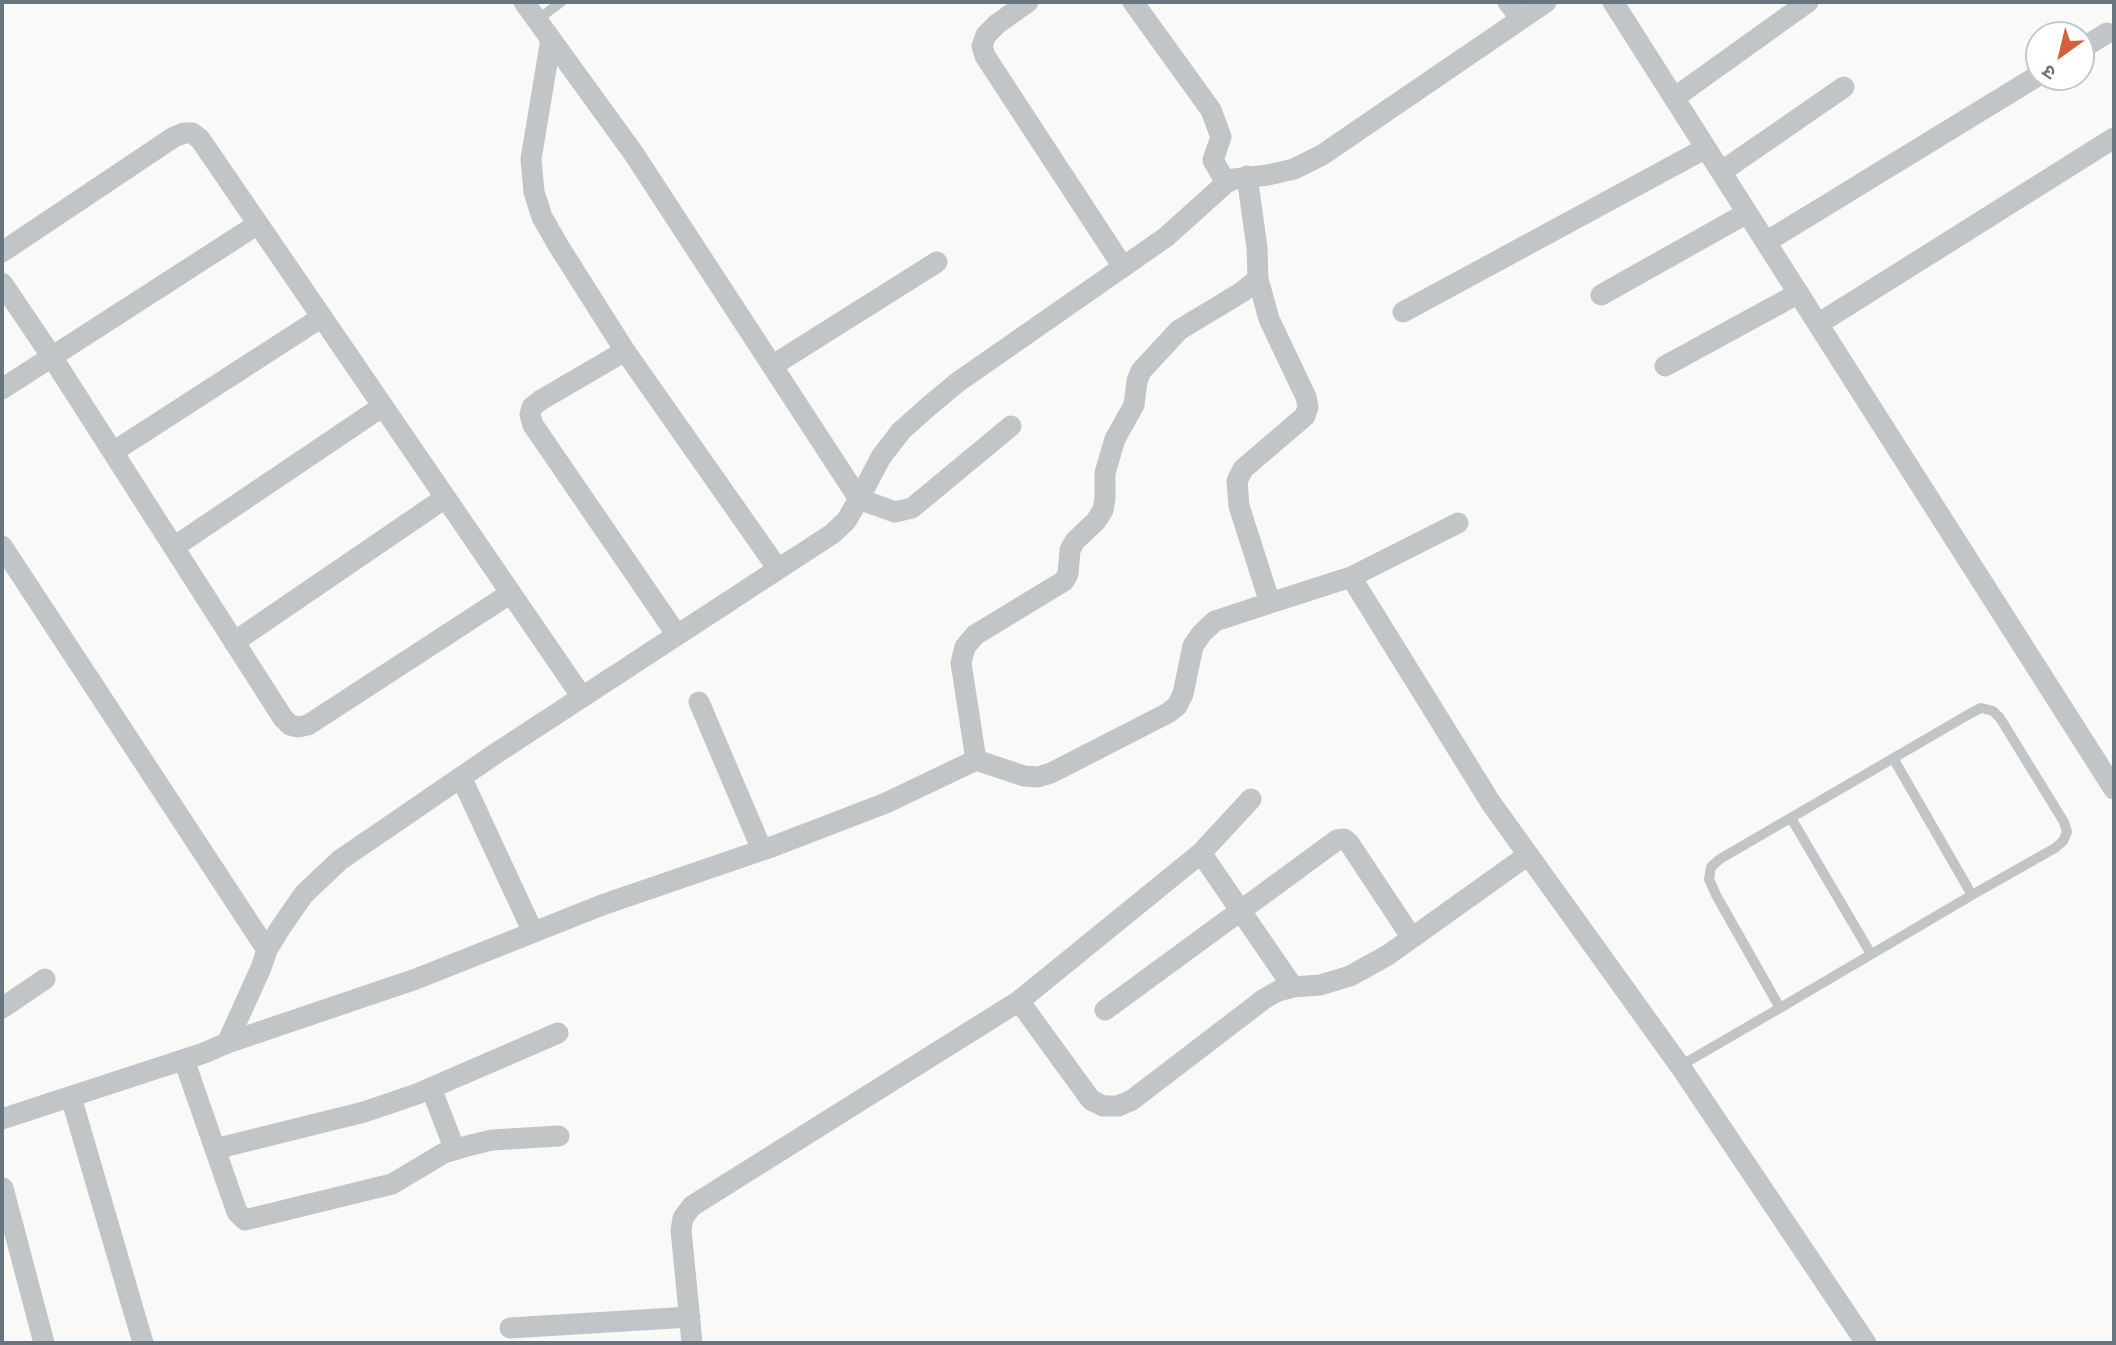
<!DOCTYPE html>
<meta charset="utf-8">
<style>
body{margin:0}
#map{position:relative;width:2116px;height:1345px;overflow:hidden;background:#f9f9f8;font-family:Signika,"Noto Sans Devanagari",sans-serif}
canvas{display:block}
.frame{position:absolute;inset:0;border:4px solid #667580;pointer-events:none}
.north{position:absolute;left:2025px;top:21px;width:70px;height:70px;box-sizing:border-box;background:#fff;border:2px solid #c2c8cc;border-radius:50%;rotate:214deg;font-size:19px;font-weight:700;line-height:28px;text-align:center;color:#667580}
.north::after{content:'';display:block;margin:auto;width:24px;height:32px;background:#d6603b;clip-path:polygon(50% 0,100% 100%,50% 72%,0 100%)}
</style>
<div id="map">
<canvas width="2116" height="1345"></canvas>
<div class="frame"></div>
<div class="north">उ</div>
</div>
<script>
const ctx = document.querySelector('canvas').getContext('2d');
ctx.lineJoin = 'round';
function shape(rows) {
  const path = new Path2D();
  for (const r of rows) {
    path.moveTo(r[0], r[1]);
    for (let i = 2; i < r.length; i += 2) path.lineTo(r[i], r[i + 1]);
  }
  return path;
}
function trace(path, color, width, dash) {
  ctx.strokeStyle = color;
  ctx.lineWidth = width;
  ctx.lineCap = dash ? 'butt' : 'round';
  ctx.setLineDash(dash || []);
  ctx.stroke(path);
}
trace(shape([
 [537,20,561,2],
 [1893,758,1972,895],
 [1791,818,1871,954],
 [1680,1066,1780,1008,1972,895,2055,848,2063,841,2067,832,2064,822,2000,718,1993,711,1981,708,1971,713,1720,859,1711,867,1709,879,1716,895,1780,1008]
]), '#c1c5c8', 10);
trace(shape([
 [524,2,634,154,859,499,895,512,912,508,1011,426],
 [1028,2,997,24,986,35,982,46,985,56,1123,267],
 [1133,2,1211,110,1221,137,1213,160,1226,183],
 [1508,2,1521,19],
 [1613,2,2114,789],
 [551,39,531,159,534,192,542,217,558,245,625,351,778,569],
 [2081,49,2107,33],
 [1674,98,1808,2],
 [1721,172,1844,87],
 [1247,176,1257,248,1258,279,1269,319,1306,397,1308,407,1305,416,1243,469,1237,481,1239,506,1270,603,1351,577,1458,523],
 [1766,242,2039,75],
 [2,252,174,137,184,133,192,133,200,139,582,697],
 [2,283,52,357,283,718,290,725,298,727,308,725,511,593],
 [1601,295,1747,213],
 [1403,312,1706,148],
 [1818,324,2114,138],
 [625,351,541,400,532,407,530,415,533,425,677,635],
 [772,366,937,262],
 [1665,366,1799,293],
 [2,389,258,224],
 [113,452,322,317],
 [2,546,267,950],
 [174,547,383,406],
 [1351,577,1491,803,1680,1066,1866,1343],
 [234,642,445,498],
 [699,702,762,850],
 [976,760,1024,776,1038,777,1051,773,1168,713,1177,706,1183,694,1193,646,1202,633,1215,621,1270,603],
 [461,777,533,932],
 [1201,853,1293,987],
 [1019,1001,1201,853,1251,799],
 [2,1008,45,979],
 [1105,1010,1337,840,1344,839,1349,843,1412,938],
 [227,1043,416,979,602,905,774,846,886,803,976,760,961,663,965,647,975,635,1064,581,1068,574,1070,550,1075,541,1096,521,1103,510,1105,499,1105,473,1115,439,1134,405,1137,381,1141,371,1179,330,1242,292,1258,279],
 [184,1060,237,1212,245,1220,392,1184,444,1153,467,1146,492,1140,559,1136],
 [431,1088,455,1150],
 [71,1097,143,1343],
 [2,1119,204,1053,227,1043,261,968,267,950,281,927,304,894,340,860,495,754,832,534,846,521,859,499,881,457,901,431,929,406,958,382,1166,237,1226,183,1234,179,1268,175,1294,169,1322,155,1546,2],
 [215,1149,364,1112,417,1094,558,1033],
 [3,1188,44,1343],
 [510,1328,690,1317],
 [692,1343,681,1230,683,1218,692,1206,1019,1001,1091,1100,1103,1106,1118,1106,1132,1100,1264,999,1278,991,1293,987,1320,985,1350,976,1388,955,1528,855]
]), '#c1c5c8', 21);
</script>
